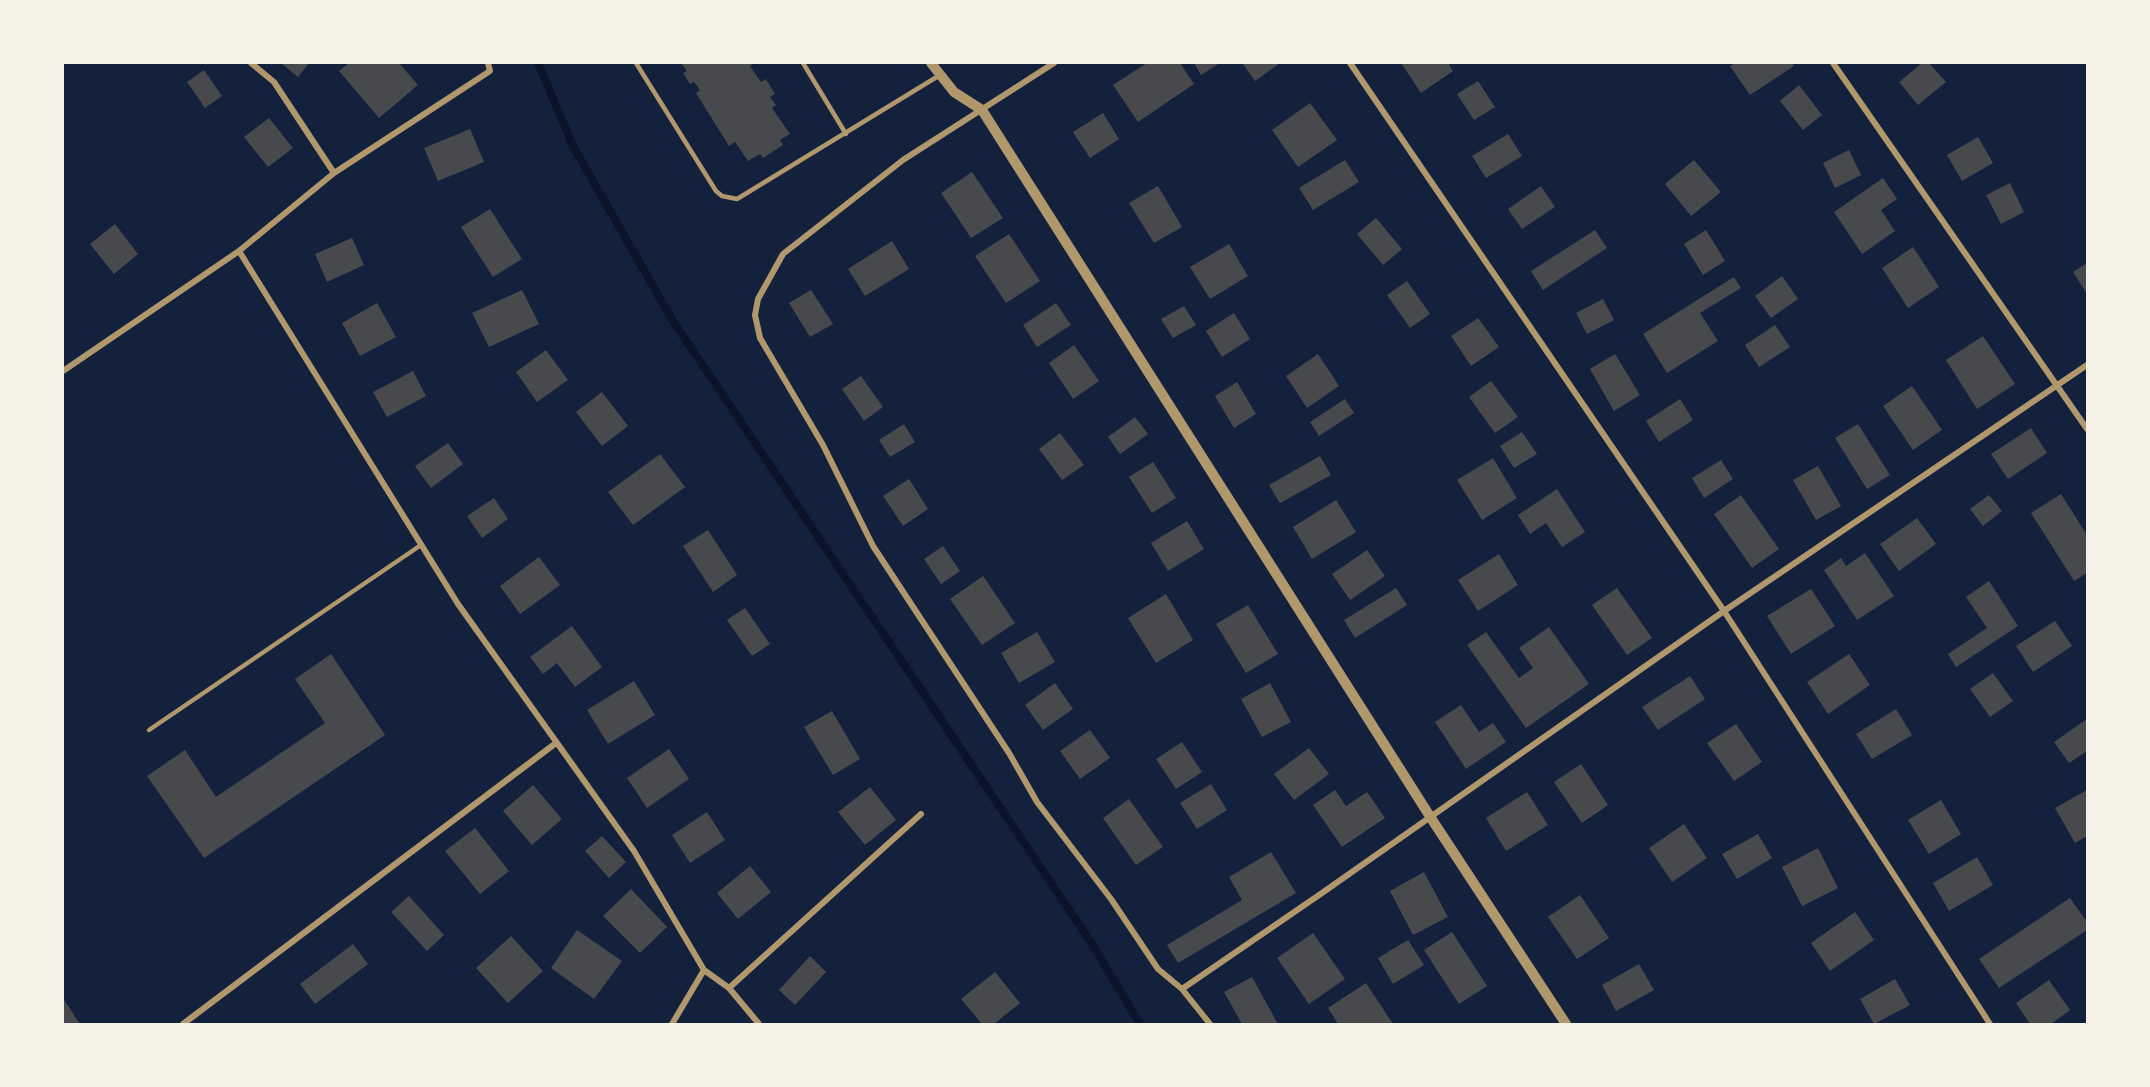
<!DOCTYPE html>
<style>
body{margin:0}
#map{position:relative;width:2150px;height:1087px;overflow:hidden;background:#14213d;font-family:Inter,sans-serif}
canvas{display:block}
.frame{position:absolute;inset:0;border:64px solid #f6f1e7;pointer-events:none}
</style>
<div id="map">
<canvas width="2150" height="1087"></canvas>
<div class="frame"></div>
</div>
<script>
const ctx = document.querySelector('canvas').getContext('2d');
ctx.lineJoin = 'round';
function shape(rows) {
  const path = new Path2D();
  for (const r of rows) {
    path.moveTo(r[0], r[1]);
    for (let i = 2; i < r.length; i += 2) path.lineTo(r[i], r[i + 1]);
  }
  return path;
}
function trace(path, color, width, dash) {
  ctx.strokeStyle = color;
  ctx.lineWidth = width;
  ctx.lineCap = dash ? 'butt' : 'round';
  ctx.setLineDash(dash || []);
  ctx.stroke(path);
}
function fill(path, color) {
  ctx.fillStyle = color;
  ctx.fill(path, 'evenodd');
}
trace(shape([
 [538,63,573,146,673,321,1092,944,1140,1024]
]), '#0b132b', 8);
fill(shape([
 [281,63,309,63,298,77],
 [349,63,399,63,418,85,379,118,339,71],
 [681,63,754,63,750,66,761,82,766,79,775,94,770,97,776,105,772,108,790,134,780,140,783,145,763,158,760,154,748,161,735,142,729,146,696,93,700,90,694,82,690,84,683,73,687,71],
 [1147,63,1180,63,1194,84,1138,122,1113,85],
 [1194,63,1220,63,1201,75],
 [1245,63,1280,63,1255,81,1243,64],
 [1401,63,1448,63,1453,71,1421,93],
 [1735,63,1792,63,1794,66,1750,95,1730,66],
 [1922,63,1929,63,1946,82,1918,105,1899,82],
 [204,70,222,96,205,108,187,82],
 [1478,81,1495,107,1474,120,1457,94],
 [1799,85,1822,115,1803,130,1780,101],
 [1310,103,1337,140,1298,167,1272,130],
 [1103,113,1119,139,1090,158,1073,132],
 [269,118,293,148,268,167,244,137],
 [470,129,484,162,438,181,424,148],
 [1508,134,1522,156,1486,178,1472,156],
 [1978,137,1993,163,1962,181,1947,155],
 [1849,150,1861,175,1835,188,1823,163],
 [1345,160,1359,182,1313,210,1299,188],
 [1694,160,1721,192,1691,216,1665,184],
 [972,172,1003,218,971,238,941,193],
 [1883,178,1897,199,1881,210,1895,231,1862,254,1834,212],
 [2010,183,2024,212,2001,224,1986,195],
 [1158,186,1182,227,1154,243,1129,203],
 [1541,186,1555,207,1522,229,1508,209],
 [490,209,522,259,493,277,461,227],
 [1376,218,1402,249,1383,265,1357,234],
 [115,224,138,254,114,274,90,244],
 [1595,230,1607,248,1543,290,1531,271],
 [1706,230,1725,261,1703,275,1684,244],
 [1009,234,1040,281,1006,303,975,256],
 [352,238,364,265,327,282,315,254],
 [892,241,909,269,865,296,848,269],
 [1229,244,1248,276,1210,299,1190,267],
 [1913,247,1939,287,1908,308,1882,268],
 [2087,263,2087,294,2073,272],
 [1782,276,1798,299,1771,318,1755,296],
 [1734,277,1741,288,1700,313,1718,341,1667,373,1643,334],
 [1407,281,1430,314,1410,328,1387,295],
 [522,290,539,324,489,347,472,313],
 [811,290,833,324,810,337,789,303],
 [1603,299,1614,320,1587,334,1576,313],
 [377,303,396,337,360,356,342,323],
 [1056,303,1071,325,1037,347,1023,325],
 [1184,306,1196,325,1173,338,1161,319],
 [1234,313,1250,339,1222,357,1206,331],
 [1478,318,1499,347,1471,366,1451,336],
 [1775,325,1790,347,1759,367,1745,345],
 [1983,336,2015,384,1977,409,1946,360],
 [1074,345,1099,381,1073,399,1049,363],
 [546,350,568,380,537,402,516,372],
 [1318,354,1339,386,1307,408,1286,376],
 [1615,354,1640,395,1614,411,1590,369],
 [413,371,426,396,387,417,373,392],
 [861,376,883,407,864,421,842,389],
 [1491,381,1518,417,1495,433,1469,397],
 [1237,382,1256,414,1234,428,1215,396],
 [1912,386,1942,430,1913,450,1883,406],
 [602,392,628,426,602,446,576,412],
 [1345,399,1354,413,1319,436,1310,422],
 [1680,399,1693,420,1659,442,1646,421],
 [1135,417,1148,434,1120,454,1108,437],
 [904,424,915,442,890,457,879,440],
 [1858,424,1890,475,1867,489,1835,438],
 [2031,428,2047,453,2008,479,1991,454],
 [1522,432,1537,454,1514,468,1500,446],
 [1060,433,1084,465,1062,480,1039,449],
 [448,443,463,464,431,488,415,466],
 [660,454,685,487,633,525,608,492],
 [1320,456,1331,475,1280,503,1269,485],
 [1493,458,1517,498,1482,520,1457,480],
 [1721,460,1733,479,1704,498,1692,478],
 [1153,462,1176,498,1152,513,1129,477],
 [1818,466,1841,506,1816,520,1793,480],
 [909,479,928,509,903,526,883,496],
 [1557,489,1585,532,1562,547,1546,523,1530,534,1518,515],
 [2061,494,2087,535,2087,573,2074,581,2031,513],
 [1741,495,1779,549,1752,568,1714,514],
 [1989,495,2002,511,1983,526,1970,509],
 [494,498,508,519,482,538,467,516],
 [1336,500,1356,532,1312,559,1293,527],
 [1917,518,1936,544,1899,571,1880,544],
 [1187,521,1204,549,1168,571,1151,543],
 [708,530,737,575,713,592,683,546],
 [943,546,960,571,941,584,924,559],
 [1367,550,1385,576,1350,600,1332,574],
 [1865,553,1894,596,1857,620,1824,570,1841,558,1846,566],
 [1499,554,1518,585,1478,611,1458,580],
 [539,557,560,585,520,614,500,586],
 [983,576,1015,623,982,645,950,599],
 [1989,581,2018,626,1956,667,1948,654,1987,628,1966,597],
 [1396,588,1407,605,1355,638,1344,620],
 [1617,588,1652,638,1627,655,1592,605],
 [1811,589,1835,626,1791,654,1767,616],
 [1166,594,1193,640,1156,663,1128,618],
 [1248,605,1278,654,1246,673,1216,624],
 [745,608,770,644,752,656,727,620],
 [2055,621,2072,646,2033,672,2016,646],
 [572,626,602,667,575,687,557,663,543,674,530,657],
 [1549,627,1589,684,1526,728,1467,645,1486,632,1519,678,1533,668,1519,648],
 [1037,632,1055,662,1019,683,1001,653],
 [331,654,385,735,204,858,147,776,185,750,216,797,325,723,295,679],
 [1849,654,1870,685,1828,714,1807,682],
 [1993,673,2013,701,1990,717,1970,689],
 [1690,676,1705,699,1658,730,1642,707],
 [634,681,655,715,608,744,587,710],
 [1055,683,1073,709,1043,730,1025,705],
 [1270,683,1291,722,1262,737,1241,699],
 [1461,705,1479,732,1493,723,1506,742,1466,769,1435,722],
 [1896,709,1912,735,1872,759,1856,734],
 [832,711,860,759,833,775,804,727],
 [2087,719,2087,751,2069,763,2054,742],
 [1736,724,1762,762,1734,781,1707,743],
 [1090,730,1110,758,1080,779,1060,751],
 [1182,742,1202,772,1176,789,1156,759],
 [1309,748,1329,774,1294,800,1274,774],
 [669,749,689,779,647,808,627,778],
 [1581,764,1608,805,1582,823,1554,782],
 [1211,784,1227,810,1197,829,1180,803],
 [533,785,562,819,532,845,503,811],
 [870,787,896,820,865,845,838,812],
 [1335,790,1346,806,1367,792,1385,818,1342,847,1313,805],
 [2087,790,2087,836,2075,843,2055,808],
 [1527,792,1548,825,1506,851,1486,818],
 [1129,799,1163,847,1136,865,1103,818],
 [1941,800,1961,834,1929,854,1908,820],
 [707,812,725,840,690,863,672,835],
 [1684,824,1707,858,1672,882,1649,848],
 [475,828,509,871,480,894,445,851],
 [1758,834,1772,858,1737,879,1722,854],
 [602,836,626,862,609,878,585,851],
 [1818,848,1838,888,1802,906,1782,867],
 [1271,852,1296,893,1178,963,1167,945,1242,900,1229,877],
 [1977,857,1993,885,1949,911,1933,883],
 [750,866,771,892,738,919,717,893],
 [1424,872,1448,917,1413,935,1390,891],
 [631,889,667,927,640,953,603,916],
 [1580,895,1609,938,1577,959,1548,917],
 [409,896,444,935,427,951,391,912],
 [2070,898,2087,922,2087,930,1999,988,1979,959],
 [1855,912,1874,940,1830,971,1811,943],
 [577,930,622,961,594,999,551,968],
 [1452,932,1487,986,1459,1004,1424,950],
 [1313,933,1345,979,1309,1004,1277,958],
 [511,936,543,971,508,1003,476,968],
 [1408,940,1424,965,1393,984,1378,958],
 [353,944,368,964,315,1004,300,984],
 [810,956,826,972,795,1005,779,990],
 [1639,964,1654,990,1616,1011,1602,985],
 [995,972,1020,1003,994,1024,982,1024,961,999],
 [1252,977,1278,1024,1242,1024,1224,992],
 [1895,979,1910,1005,1874,1024,1860,999],
 [2049,980,2070,1010,2051,1024,2030,1024,2016,1003],
 [1366,983,1393,1024,1338,1024,1328,1008],
 [63,998,80,1024,63,1024]
]), '#48494c');
trace(shape([
 [636,63,716,191,722,196,737,199,940,75],
 [803,63,846,134],
 [149,730,421,545]
]), '#b1986c', 4.5);
trace(shape([
 [251,63,274,82,334,173],
 [1054,63,903,160,783,254,758,299,755,315,760,338,823,445,873,546,1009,753,1037,802,1111,899,1158,969,1182,989,1210,1024],
 [1350,63,1724,611,1990,1024],
 [1833,63,2087,429],
 [239,251,458,604,634,851,704,970,729,988,759,1024],
 [63,371,239,251,334,173,490,71,488,63],
 [729,988,921,814],
 [1182,989,1322,893,1724,611,2087,365],
 [183,1024,556,743],
 [672,1024,704,970]
]), '#b1986c', 6);
trace(shape([
 [931,63,954,92,982,110,1431,818,1566,1024]
]), '#b1986c', 10);
</script>
